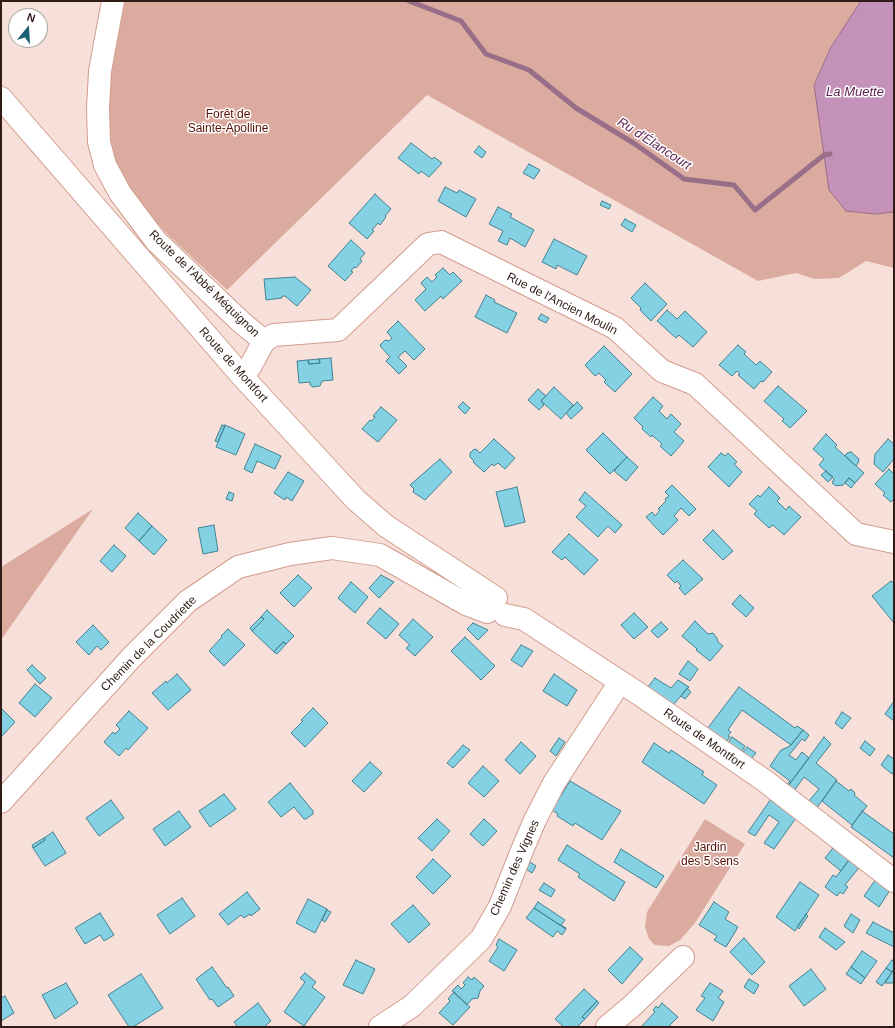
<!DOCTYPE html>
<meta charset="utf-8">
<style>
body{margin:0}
#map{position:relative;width:895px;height:1028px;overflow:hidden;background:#f8e0da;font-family:Arial,sans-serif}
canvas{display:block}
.frame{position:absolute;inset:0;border:2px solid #301b16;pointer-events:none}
.north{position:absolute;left:8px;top:8px;width:40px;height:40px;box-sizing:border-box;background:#fff;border:1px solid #aca4a2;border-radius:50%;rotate:18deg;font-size:11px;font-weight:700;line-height:16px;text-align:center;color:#301b16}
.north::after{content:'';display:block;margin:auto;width:14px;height:18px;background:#18616f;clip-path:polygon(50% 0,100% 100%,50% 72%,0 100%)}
</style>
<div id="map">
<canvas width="895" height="1028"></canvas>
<div class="frame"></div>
<div class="north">N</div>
</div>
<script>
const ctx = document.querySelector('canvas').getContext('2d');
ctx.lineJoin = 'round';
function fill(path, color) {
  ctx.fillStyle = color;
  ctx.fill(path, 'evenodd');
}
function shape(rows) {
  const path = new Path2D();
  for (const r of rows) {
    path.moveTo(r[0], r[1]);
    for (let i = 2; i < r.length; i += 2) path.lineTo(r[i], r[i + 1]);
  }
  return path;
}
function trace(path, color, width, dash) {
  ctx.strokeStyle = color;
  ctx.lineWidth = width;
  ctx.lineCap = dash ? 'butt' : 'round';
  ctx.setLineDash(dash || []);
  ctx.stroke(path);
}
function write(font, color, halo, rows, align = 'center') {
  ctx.font = font + ' Arial,sans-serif';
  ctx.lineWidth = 3;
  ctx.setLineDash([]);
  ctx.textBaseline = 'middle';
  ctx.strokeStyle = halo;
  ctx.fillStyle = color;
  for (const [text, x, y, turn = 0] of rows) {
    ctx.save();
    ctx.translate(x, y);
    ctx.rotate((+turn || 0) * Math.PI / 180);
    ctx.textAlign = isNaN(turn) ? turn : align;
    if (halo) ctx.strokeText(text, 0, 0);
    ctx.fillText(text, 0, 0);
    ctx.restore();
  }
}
fill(shape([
 [118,1,861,1,831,47,814,85,875,214,894,212,894,268,866,261,839,278,815,279,796,273,758,281,427,95,227,290,168,235,103,164],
 [93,509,1,640,1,567],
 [705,819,745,844,695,923,680,940,669,946,655,945,649,939,645,927,647,912]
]), '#dbab9f');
const water = shape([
 [861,1,894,1,894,212,875,214,846,211,829,190,814,85,831,47,861,1]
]);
fill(water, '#c491b9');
trace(water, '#986e88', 1);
trace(shape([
 [409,1,461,21,486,54,529,70,576,108,635,144,684,179,734,185,755,210,824,155,830,154]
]), '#986e88', 5);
const building = shape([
 [411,143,432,159,434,157,442,163,429,177,421,171,419,174,398,158,411,143],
 [479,146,486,152,482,158,474,152,479,146],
 [529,164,540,170,534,179,523,173,529,164],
 [445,187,457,193,459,190,476,199,466,217,438,201,445,187],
 [375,194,391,209,385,216,386,217,380,225,378,223,372,230,374,231,367,239,349,223,375,194],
 [602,201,611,205,609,209,600,205,602,201],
 [498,207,512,214,510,217,534,230,525,247,510,238,507,245,498,241,503,231,489,224,498,207],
 [625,219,636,225,632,232,621,225,625,219],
 [554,239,587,256,577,275,557,265,556,269,542,262,554,239],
 [351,240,365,253,360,259,362,261,356,268,354,267,351,271,353,272,345,281,328,266,351,240],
 [443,268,450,275,453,272,462,281,443,299,441,296,425,311,415,300,426,289,421,283,427,277,432,282,437,277,435,275,443,268],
 [295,277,311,290,297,306,285,296,282,296,282,298,266,300,264,279,295,277],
 [645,283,667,304,651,321,640,310,641,308,631,298,645,283],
 [486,295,495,300,494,302,517,313,507,333,475,317,486,295],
 [667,310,677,319,685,311,707,332,693,347,679,335,676,338,657,321,667,310],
 [541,314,549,318,546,323,538,319,541,314],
 [398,321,425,349,414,360,405,351,398,357,407,366,399,374,386,361,390,357,381,347,380,345,385,340,389,341,392,338,387,332,398,321],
 [738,345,746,352,744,354,756,365,760,361,772,372,763,382,761,381,754,389,738,375,740,374,737,371,732,376,719,365,738,345],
 [604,346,632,374,615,392,604,382,606,380,599,373,595,376,585,365,604,346],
 [331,358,333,380,322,381,320,386,313,387,310,385,310,382,299,383,297,361,308,360,309,364,320,363,319,359,331,358],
 [319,359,320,363,309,364,308,360,319,359],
 [778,386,807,411,790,428,782,421,784,419,764,401,778,386],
 [554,387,573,405,561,419,541,401,554,387],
 [538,389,546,396,541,401,544,405,539,410,528,400,538,389],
 [653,397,663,406,659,411,667,419,671,414,681,424,674,432,684,441,671,456,660,446,662,444,652,435,651,437,642,429,643,427,634,418,653,397],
 [463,402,470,408,465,414,458,407,463,402],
 [577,402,583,408,571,419,566,413,577,402],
 [381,407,397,420,378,442,362,429,370,420,372,421,375,417,373,416,381,407],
 [222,425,225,426,218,442,215,441,222,425],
 [225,425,245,434,236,455,216,447,225,425],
 [603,433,627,457,610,474,586,450,603,433],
 [826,434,837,445,835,447,864,473,855,483,849,478,842,486,841,485,836,486,832,483,834,479,819,465,824,459,813,449,826,434],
 [494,439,515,458,505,469,498,463,494,466,492,464,484,472,473,462,474,461,470,457,470,453,473,450,476,449,480,453,494,439],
 [888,439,894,444,894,459,883,472,874,464,875,454,888,439],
 [255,444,281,456,275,469,257,461,252,473,244,469,255,444],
 [851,452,859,459,858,463,856,466,845,456,847,453,851,452],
 [721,453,725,456,728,453,737,462,734,464,742,472,729,487,708,467,721,453],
 [627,457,638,467,626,481,614,471,627,457],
 [440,459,452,472,425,500,413,492,414,489,410,485,440,459],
 [889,469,894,474,894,501,893,500,891,502,883,495,885,493,875,484,889,469],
 [826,471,833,477,828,482,821,475,826,471],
 [288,472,304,481,292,501,286,497,285,500,274,493,288,472],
 [849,478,855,483,851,488,845,483,849,478],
 [672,485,696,509,689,516,681,508,674,516,678,520,663,535,646,517,652,512,655,516,660,510,658,509,666,501,665,499,669,496,665,492,672,485],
 [517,487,525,522,505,527,496,492,517,487],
 [769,487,780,498,777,501,786,510,789,506,801,517,784,535,773,525,769,528,754,514,757,511,749,504,758,495,760,497,769,487],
 [229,492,234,494,232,501,226,499,229,492],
 [585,492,622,525,615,533,608,526,598,537,576,517,586,506,579,500,585,492],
 [138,513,152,526,139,541,125,528,138,513],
 [214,525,218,551,203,554,198,528,214,525],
 [152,526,167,540,154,555,139,541,152,526],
 [713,530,733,551,723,560,703,540,713,530],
 [569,534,598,560,584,575,565,557,562,560,552,552,569,534],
 [114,545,126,556,112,572,100,561,114,545],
 [683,560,703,579,685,595,679,588,681,586,677,581,675,583,667,575,683,560],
 [298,575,312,588,294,607,280,593,298,575],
 [381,575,394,582,379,598,369,588,381,575],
 [891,581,894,584,894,623,872,596,891,581],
 [351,582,368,597,355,613,338,598,351,582],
 [740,595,754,608,746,617,732,604,740,595],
 [380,608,399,624,386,639,367,623,380,608],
 [267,610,294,636,286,644,283,642,274,652,252,631,264,619,261,617,267,610],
 [634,613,648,627,634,639,621,625,634,613],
 [261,617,264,619,252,631,250,628,261,617],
 [413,619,433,637,415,656,406,648,410,645,399,635,413,619],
 [695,621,708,634,713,633,717,638,718,642,723,646,710,661,696,650,697,649,682,636,695,621],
 [661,622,668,629,658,638,651,631,661,622],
 [473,623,488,630,478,640,467,629,473,623],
 [93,625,109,642,101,650,97,646,89,655,76,642,93,625],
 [228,629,245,645,224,666,209,651,222,637,221,636,228,629],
 [465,637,495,666,481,680,451,651,465,637],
 [283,642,286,644,277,654,274,652,283,642],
 [521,645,533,651,522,667,511,660,521,645],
 [688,661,698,669,690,681,679,674,688,661],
 [32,665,46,678,40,684,27,670,32,665],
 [177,674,191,690,168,710,152,693,166,681,167,683,177,674],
 [554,674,577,690,567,706,543,691,554,674],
 [655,678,671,688,678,680,689,687,672,706,647,688,655,678],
 [35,684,52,698,35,717,19,703,35,684],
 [739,687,795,728,797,726,803,730,791,745,742,710,728,730,731,732,728,736,730,737,726,742,707,729,739,687],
 [687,688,691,692,685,699,681,696,687,688],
 [894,701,894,721,885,714,894,701],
 [1,708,15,722,1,737,1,708],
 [313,708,328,723,305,747,291,733,303,721,301,720,313,708],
 [129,711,148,728,128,750,126,748,119,756,104,742,113,732,115,734,120,729,116,725,129,711],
 [842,712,851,718,842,729,835,723,842,712],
 [803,730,809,735,805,741,802,739,789,755,796,760,802,752,809,758,788,786,786,785,790,781,770,766,781,750,790,746,803,730],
 [732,737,745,746,741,752,728,743,732,737],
 [824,737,831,744,816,763,837,780,816,809,808,802,819,789,804,777,794,791,788,786,824,737],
 [559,738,565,742,556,756,550,751,559,738],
 [865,741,875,749,870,756,860,748,865,741],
 [521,742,536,756,520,774,505,760,521,742],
 [654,743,669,753,671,750,704,772,702,775,717,785,704,804,642,762,654,743],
 [463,745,470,750,453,768,447,763,463,745],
 [747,747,756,753,751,759,742,753,747,747],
 [888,755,894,759,894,771,892,774,881,765,888,755],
 [370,762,382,773,364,792,352,781,370,762],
 [483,766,499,781,484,797,468,783,483,766],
 [570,781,621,811,602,840,575,823,573,826,557,816,558,814,552,810,570,781],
 [836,781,849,791,851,789,855,793,854,795,867,806,852,825,822,801,836,781],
 [290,783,313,811,313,814,306,819,304,819,294,807,281,817,268,802,290,783],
 [224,794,236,809,210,827,199,811,224,794],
 [773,796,798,815,774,849,764,843,779,822,769,815,755,836,748,832,773,796],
 [111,800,124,818,99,836,86,818,111,800],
 [179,811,191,827,165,846,153,829,179,811],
 [862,811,894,834,894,858,851,827,862,811],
 [437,819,450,831,432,851,418,838,437,819],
 [484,819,497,831,483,846,470,834,484,819],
 [53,832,66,853,45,866,33,848,45,840,44,838,53,832],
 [44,838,45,840,33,848,32,845,44,838],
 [836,844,852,856,841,871,825,858,836,844],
 [567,845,625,882,614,901,578,877,580,874,558,860,567,845],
 [621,849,664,876,656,888,614,862,621,849],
 [852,856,862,864,845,885,848,887,843,894,840,892,837,896,825,887,833,875,836,877,852,856],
 [433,859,451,876,433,894,416,877,433,859],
 [530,862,536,866,532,873,526,869,530,862],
 [878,876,892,887,879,907,864,896,878,876],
 [800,882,819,895,795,931,776,917,800,882],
 [544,883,555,890,551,897,539,890,544,883],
 [247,892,260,909,251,916,250,914,244,918,241,915,228,925,219,914,247,892],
 [182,898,195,916,170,934,157,915,182,898],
 [308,899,327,909,315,933,296,923,308,899],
 [538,902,565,920,561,925,566,928,566,929,534,908,538,902],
 [714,902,729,912,725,919,738,927,726,947,714,940,717,936,699,925,714,902],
 [413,905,430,924,409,943,391,924,413,905],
 [534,908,566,929,562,935,557,931,553,937,526,918,534,908],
 [327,910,331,912,325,922,322,920,327,910],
 [100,913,114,935,104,941,100,935,85,944,75,928,100,913],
 [806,914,808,916,799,929,797,927,806,914],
 [851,914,860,920,853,933,844,926,851,914],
 [873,922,894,933,894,947,866,933,873,922],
 [825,928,845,942,836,950,819,937,825,928],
 [744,938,765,962,752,975,730,952,744,938],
 [499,939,517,950,504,971,489,961,498,947,496,945,499,939],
 [630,947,643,959,622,984,608,970,630,947],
 [862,951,877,961,865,978,851,967,862,951],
 [356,960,375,969,363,994,343,985,356,960],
 [892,960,894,962,894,969,892,972,886,968,892,960],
 [212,967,227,988,228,987,234,996,218,1007,212,999,210,1000,196,979,212,967],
 [851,967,865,978,861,984,846,974,851,967],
 [886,968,892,972,882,986,876,982,886,968],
 [811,969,826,989,804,1006,789,986,811,969],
 [894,969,894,983,885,983,892,972,894,969],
 [305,973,316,982,312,987,325,997,304,1026,284,1012,305,982,300,978,305,973],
 [141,974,163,1008,133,1027,129,1027,108,995,141,974],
 [468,977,472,980,474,977,484,986,480,991,478,998,472,999,467,1005,452,991,458,985,461,989,465,985,463,983,468,977],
 [749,979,759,985,754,994,744,987,749,979],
 [66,983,78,1003,55,1019,42,995,66,983],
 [710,983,723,991,718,998,724,1002,713,1021,696,1010,705,998,701,996,710,983],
 [584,989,597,1001,582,1017,585,1019,577,1027,564,1027,555,1019,584,989],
 [454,992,470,1007,453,1025,439,1013,450,1001,448,999,454,992],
 [5,996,14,1013,1,1021,1,998,5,996],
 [597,1001,599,1003,585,1019,582,1017,597,1001],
 [258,1003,271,1021,264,1027,238,1027,234,1022,258,1003],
 [662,1003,678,1017,668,1027,641,1027,655,1012,653,1010,656,1006,658,1008,662,1003]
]);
fill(building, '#84d1e4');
trace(building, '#428290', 1);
const minor = shape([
 [113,1,100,71,98,109,99,142,105,165,120,193,156,241,241,322,264,341],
 [1,98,241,375,356,500,386,526,496,598],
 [241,375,250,367,264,341,274,335,338,330,428,244,441,242,615,328,662,371,695,384,856,534,894,542],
 [505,615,524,619,639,694,765,781,894,881],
 [1,802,131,658,188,601,238,567,290,554,332,548,380,555,466,604,487,612],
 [380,1027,412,1006,481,939,500,906,523,848,535,820,554,783,620,682],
 [607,1027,632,1006,683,957]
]);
trace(minor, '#d39c8e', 24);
trace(minor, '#fff', 22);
write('12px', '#5a0e00', '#fff', [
 ["Forêt de",228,115],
 ["Sainte-Apolline",228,129],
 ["Jardin",710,848],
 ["des 5 sens",710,862]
]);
write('12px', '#301b16', '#fff', [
 ["Route de l'Abbé Méquignon",204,284,44],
 ["Rue de l'Ancien Moulin",562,304,27],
 ["Route de Montfort",233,365,48],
 ["Chemin de la Coudriette",149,644,-45],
 ["Route de Montfort",704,739,35],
 ["Chemin des Vignes",515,868,-66]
]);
write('italic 13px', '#5e2254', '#fff', [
 ["La Muette",855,92],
 ["Ru d'Élancourt",654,144,33]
]);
</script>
